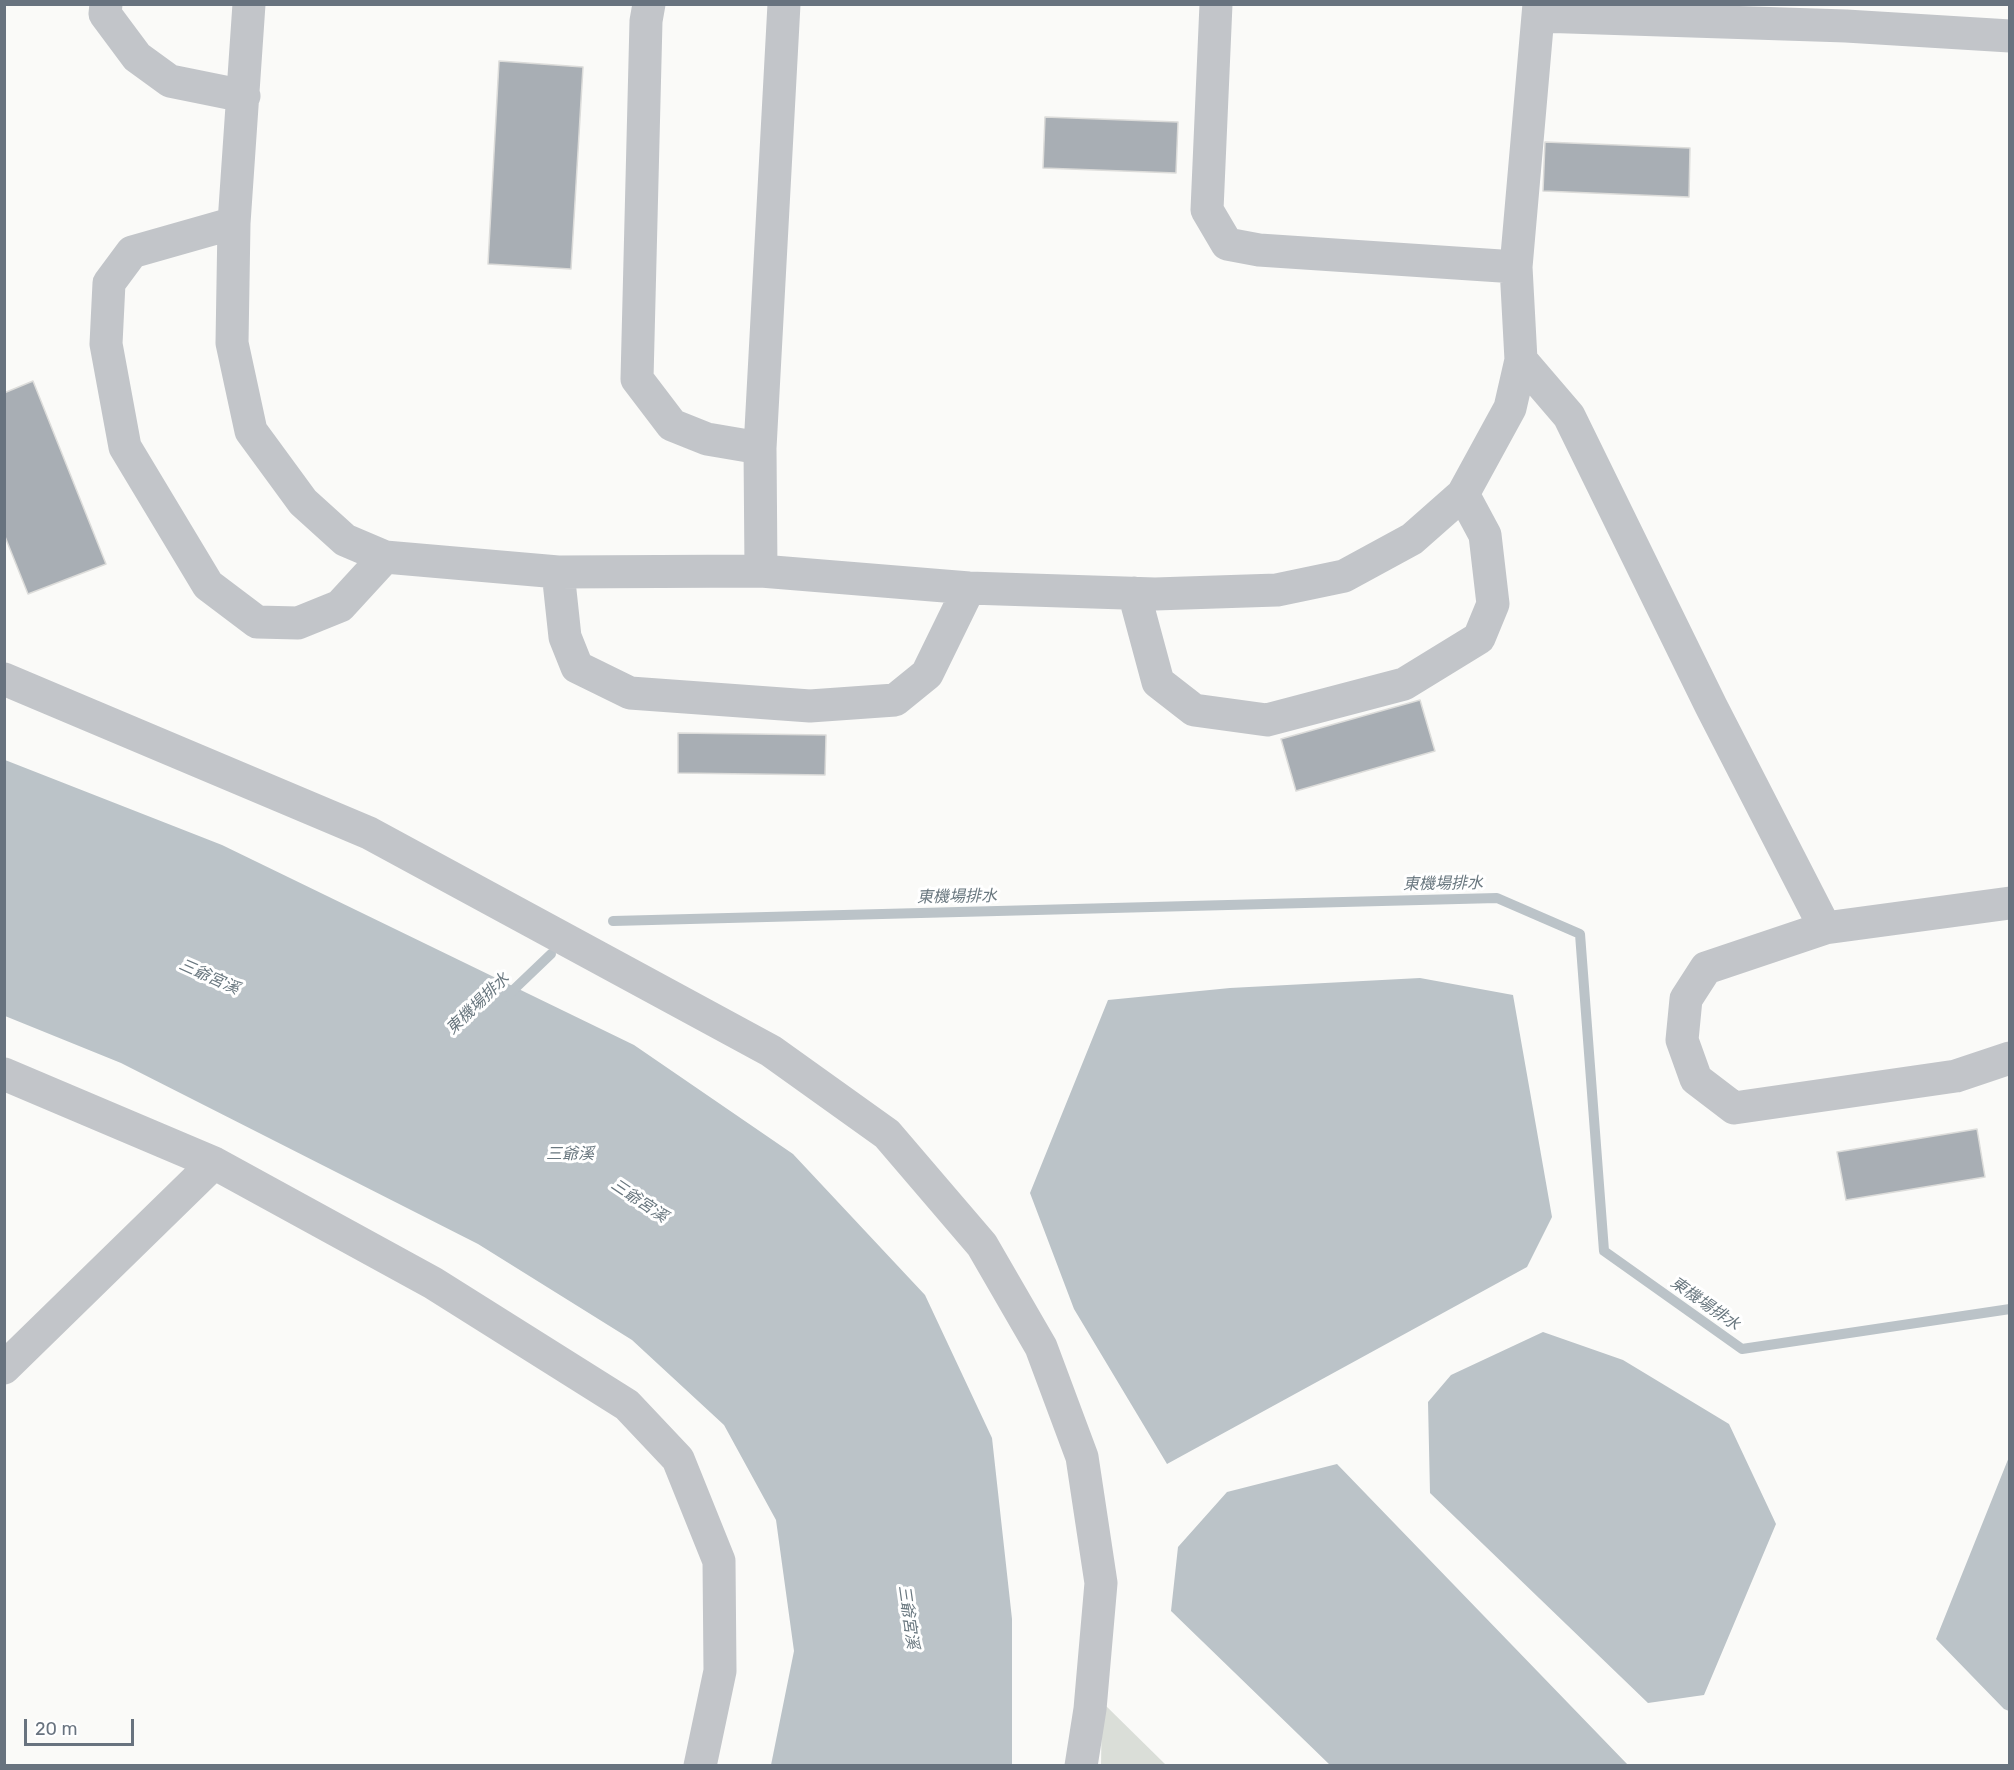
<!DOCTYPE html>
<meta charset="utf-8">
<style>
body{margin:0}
#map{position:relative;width:2014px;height:1770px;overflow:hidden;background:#fafaf8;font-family:Rubik,sans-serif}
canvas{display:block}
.frame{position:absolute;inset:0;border:6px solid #68737f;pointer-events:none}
.scale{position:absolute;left:24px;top:1719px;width:110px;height:27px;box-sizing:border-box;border:3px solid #68737f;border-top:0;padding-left:8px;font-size:18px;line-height:21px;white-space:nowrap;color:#68737f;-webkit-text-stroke:4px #fff;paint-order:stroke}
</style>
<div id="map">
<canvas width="2014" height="1770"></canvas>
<div class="frame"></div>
<div class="scale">20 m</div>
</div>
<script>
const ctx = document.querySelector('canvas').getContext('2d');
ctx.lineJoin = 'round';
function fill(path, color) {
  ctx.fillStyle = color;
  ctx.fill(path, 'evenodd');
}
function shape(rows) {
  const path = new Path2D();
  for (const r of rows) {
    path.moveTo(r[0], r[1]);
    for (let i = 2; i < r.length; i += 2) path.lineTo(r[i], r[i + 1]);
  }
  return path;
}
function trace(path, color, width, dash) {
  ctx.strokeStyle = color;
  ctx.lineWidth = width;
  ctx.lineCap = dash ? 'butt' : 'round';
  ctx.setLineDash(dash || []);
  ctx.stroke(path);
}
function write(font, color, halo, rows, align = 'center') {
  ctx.font = font + ' Rubik,"Noto Sans TC",sans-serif';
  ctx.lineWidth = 6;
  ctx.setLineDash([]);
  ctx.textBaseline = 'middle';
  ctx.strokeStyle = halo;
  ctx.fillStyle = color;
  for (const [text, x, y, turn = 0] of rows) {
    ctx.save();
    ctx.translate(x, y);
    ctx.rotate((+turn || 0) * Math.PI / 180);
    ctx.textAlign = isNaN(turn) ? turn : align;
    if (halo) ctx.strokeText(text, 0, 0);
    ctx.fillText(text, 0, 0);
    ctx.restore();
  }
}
fill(shape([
 [1102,1702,1166,1765,1101,1766]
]), '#daded8');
fill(shape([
 [5,760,222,845,634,1045,793,1154,925,1295,992,1438,1012,1619,1012,1765,771,1765,794,1651,776,1520,724,1425,632,1340,478,1244,121,1063,5,1016],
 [1420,978,1513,995,1552,1217,1527,1267,1167,1464,1074,1309,1030,1193,1108,1000,1230,988],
 [1543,1332,1623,1360,1729,1424,1776,1524,1704,1695,1648,1703,1430,1493,1428,1402,1451,1375],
 [2009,1457,2009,1711,2004,1709,1936,1639],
 [1337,1464,1628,1765,1330,1765,1171,1611,1178,1547,1227,1492]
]), '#bbc3c8');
trace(shape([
 [613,921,1497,898,1580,934,1604,1251,1742,1349,2010,1309],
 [506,997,551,954]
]), '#bbc3c8', 10);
const building = shape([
 [499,61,583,67,571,269,488,264,499,61],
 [1045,117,1178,122,1176,173,1043,168,1045,117],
 [1545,142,1690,148,1689,197,1543,191,1545,142],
 [33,381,106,564,28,594,4,534,4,393,33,381],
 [1420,700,1435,751,1296,791,1281,739,1420,700],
 [678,733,826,735,825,775,678,773,678,733],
 [1977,1129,1985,1177,1846,1200,1837,1152,1977,1129]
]);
fill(building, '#a8aeb4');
trace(building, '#dcdcda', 1.5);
trace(shape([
 [106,4,105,14,137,57,170,81,244,96],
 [249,4,234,223,232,343,251,431,303,502,345,540,385,557,558,572,761,571,969,588,1155,594,1277,590,1344,576,1412,539,1463,494,1510,408,1521,360,1516,267,1539,4],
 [649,4,646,21,637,379,672,425,707,439,760,448],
 [1216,4,1207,210,1227,244,1259,250,1516,267],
 [1538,16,1846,26,2010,36],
 [234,223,132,252,109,283,106,344,125,447,208,585,257,622,298,623,340,606,385,557],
 [1521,360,1569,416,1711,706,1825,928,2010,903],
 [761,571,760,448,784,4],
 [558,572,565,637,577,667,630,693,810,706,895,700,927,674,969,588],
 [1134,593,1158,682,1194,710,1267,720,1404,684,1479,638,1493,604,1485,535,1463,494],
 [4,679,369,833,771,1051,887,1134,982,1245,1041,1347,1082,1457,1101,1583,1090,1709,1081,1766],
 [1825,928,1706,968,1686,999,1682,1040,1696,1079,1734,1108,1956,1076,2010,1058],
 [4,1074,214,1163,433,1283,627,1405,678,1459,719,1561,720,1671,700,1766],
 [4,1368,214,1163]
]), '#c2c5c9', 33);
write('italic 16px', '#69777f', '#fff', [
 ["東機場排水",1443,884,-1],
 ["東機場排水",957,897,-1],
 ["三爺宮溪",209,977,24],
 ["東機場排水",478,1004,-44],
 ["三爺溪",570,1154],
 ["三爺宮溪",639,1201,34],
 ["東機場排水",1705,1304,35],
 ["三爺宮溪",908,1617,82]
]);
</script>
